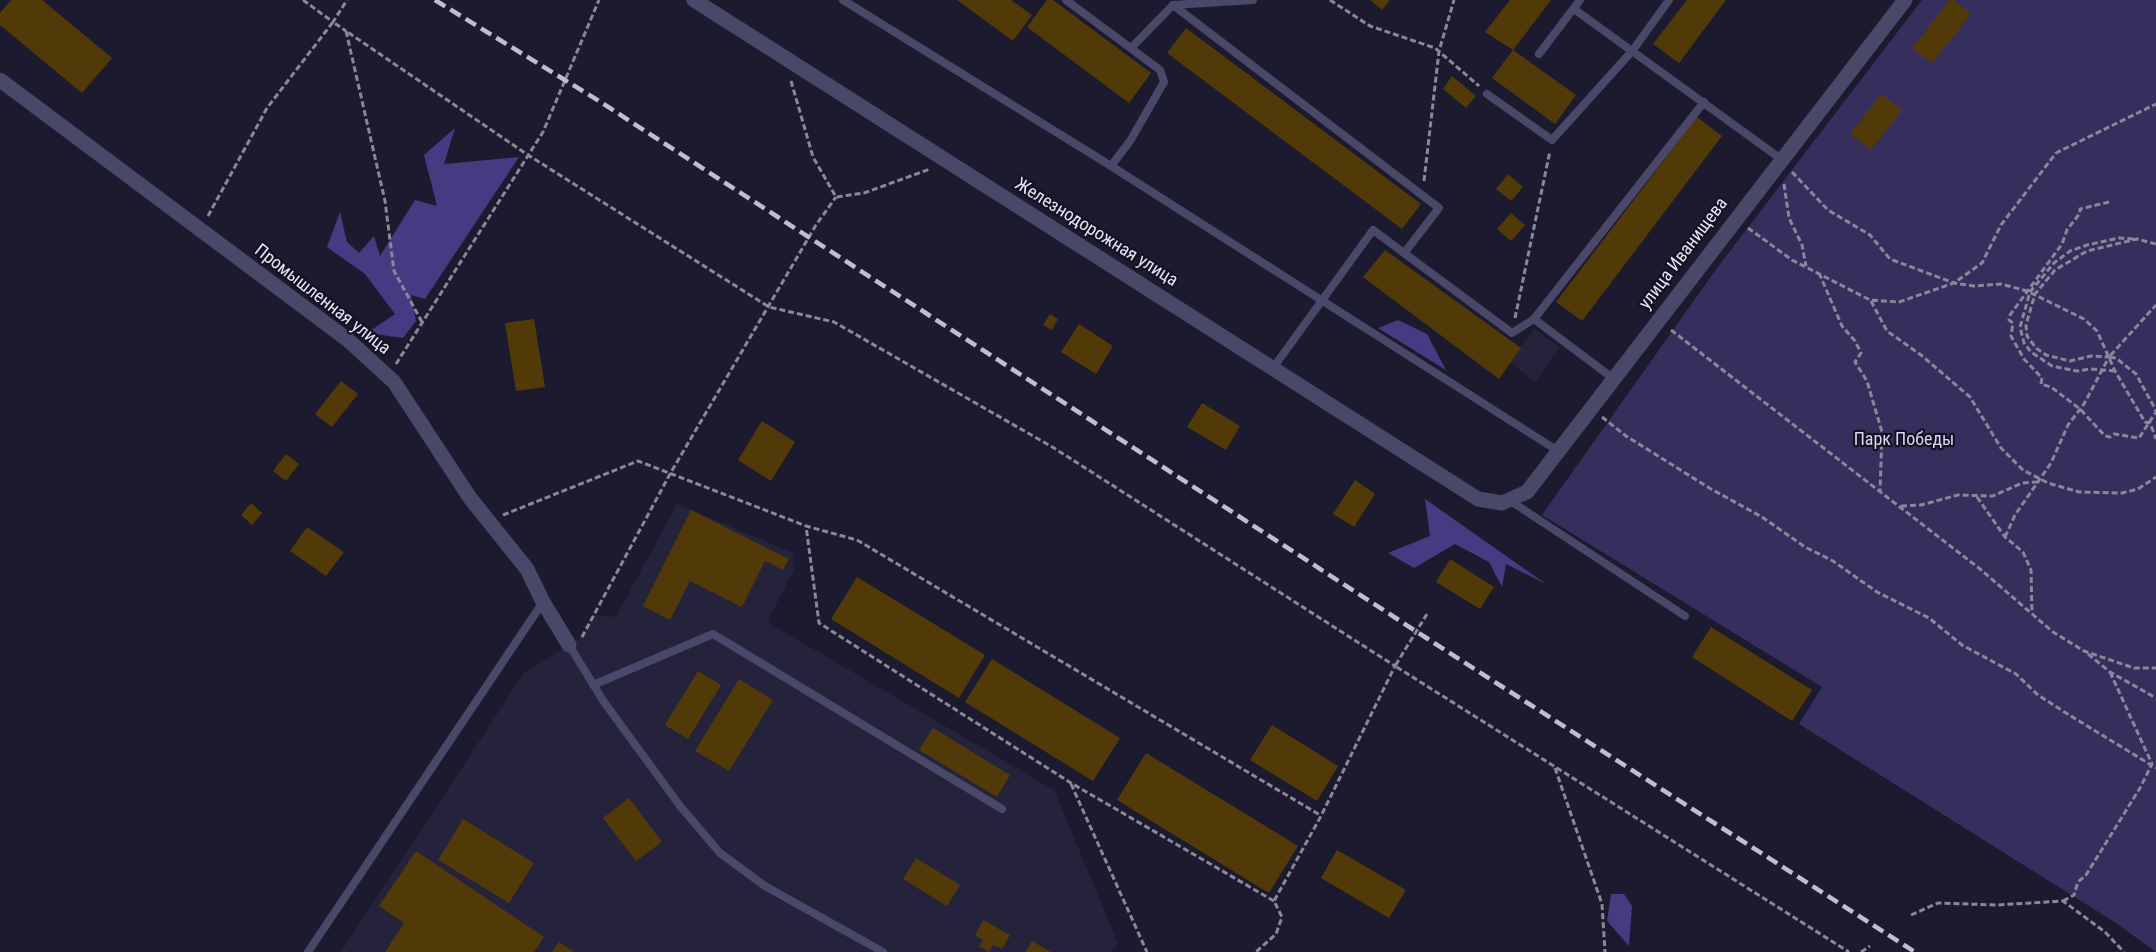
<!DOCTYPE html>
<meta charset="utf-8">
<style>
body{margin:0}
canvas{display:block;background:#1c1a2e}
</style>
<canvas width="2156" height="952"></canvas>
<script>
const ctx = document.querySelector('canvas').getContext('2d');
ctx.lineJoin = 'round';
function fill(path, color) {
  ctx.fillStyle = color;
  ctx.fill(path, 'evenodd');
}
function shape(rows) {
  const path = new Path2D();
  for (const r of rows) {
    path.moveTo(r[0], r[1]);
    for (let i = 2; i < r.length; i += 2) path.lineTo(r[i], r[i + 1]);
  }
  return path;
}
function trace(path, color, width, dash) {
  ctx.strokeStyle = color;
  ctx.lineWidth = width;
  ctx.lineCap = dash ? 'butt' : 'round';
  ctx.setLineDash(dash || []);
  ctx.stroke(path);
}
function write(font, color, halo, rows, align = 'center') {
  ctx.font = font + ' "Roboto Condensed",sans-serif';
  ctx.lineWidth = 4.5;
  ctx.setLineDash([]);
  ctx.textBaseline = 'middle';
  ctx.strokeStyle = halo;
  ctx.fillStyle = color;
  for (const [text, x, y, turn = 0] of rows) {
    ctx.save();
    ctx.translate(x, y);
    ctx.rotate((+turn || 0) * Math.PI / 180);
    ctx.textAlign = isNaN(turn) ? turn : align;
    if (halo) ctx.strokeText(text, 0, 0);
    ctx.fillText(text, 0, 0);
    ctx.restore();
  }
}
fill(shape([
 [1534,328,1560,348,1535,382,1510,362],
 [677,504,793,553,794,569,767,622,1054,790,1118,943,1112,952,341,952,524,673,579,639,595,615,616,617]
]), '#25223c');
fill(shape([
 [1922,0,2156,0,2156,952,2116,923,1799,724,1822,687,1542,515,1717,268]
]), '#362f5e');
fill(shape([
 [455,128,444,164,519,157,425,299,411,295,416,321,403,338,367,333,395,314,365,274,327,247,340,212,347,242,359,253,374,236,380,256,415,200,437,206,424,155],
 [1398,320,1427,334,1446,370,1378,328],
 [1425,499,1546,584,1506,564,1502,587,1489,562,1455,544,1414,568,1388,553,1430,536],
 [1611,894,1624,894,1632,906,1629,946,1607,921]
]), '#463a83');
fill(shape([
 [11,0,42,0,112,58,82,93,0,25,0,13],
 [957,0,1011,0,1032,15,1013,41],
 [1047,0,1053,0,1151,73,1129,103,1027,27],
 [1370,0,1390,0,1382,10],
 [1510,0,1551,0,1513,50,1485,32],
 [1687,0,1726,0,1679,63,1653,44],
 [1950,0,1954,0,1971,14,1932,63,1912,48],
 [1186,28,1421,204,1402,229,1167,53],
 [1513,50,1576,95,1555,124,1492,78],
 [1452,76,1476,96,1466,108,1443,89],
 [1881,94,1902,110,1871,150,1850,134],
 [1697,117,1722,136,1582,321,1556,302],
 [1508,174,1523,187,1511,201,1496,189],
 [1511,213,1525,225,1511,241,1497,229],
 [1385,250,1521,348,1499,379,1363,277],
 [1050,314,1058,319,1052,330,1043,325],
 [534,319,545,387,516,391,505,323],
 [1079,324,1113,346,1096,374,1061,352],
 [341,381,358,394,332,427,315,414],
 [1202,403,1240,426,1226,450,1187,427],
 [762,421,795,442,771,481,738,460],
 [286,454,299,464,286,481,273,471],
 [1355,480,1375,494,1354,527,1333,514],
 [251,503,262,513,252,525,241,515],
 [691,510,789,559,783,570,765,561,742,607,690,581,670,620,643,606],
 [307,527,344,552,326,576,290,551],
 [1450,559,1494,587,1480,609,1436,582],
 [857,577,985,655,959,698,831,619],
 [1711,627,1812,690,1792,721,1692,657],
 [992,659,1120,738,1093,781,965,702],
 [698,671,721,685,688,739,665,725],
 [739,679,773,700,729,771,695,751],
 [1272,725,1338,766,1317,801,1250,760],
 [933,728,1010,775,997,797,919,750],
 [1146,753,1298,846,1269,893,1117,800],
 [629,798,662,842,636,861,603,818],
 [463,819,534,863,509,903,438,860],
 [1337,850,1406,890,1389,918,1321,878],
 [416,851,544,937,534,952,385,952,404,923,379,906],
 [916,858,960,885,947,906,903,879],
 [983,920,1010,935,1002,949,993,945,989,952,979,946,983,940,975,935],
 [1032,941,1051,952,1025,952],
 [559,942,574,952,552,952]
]), '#513a07');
trace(shape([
 [303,0,333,22,347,0],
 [1330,0,1370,26,1435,48,1479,86],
 [791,81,813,157,836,197,864,193,930,169],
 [1792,172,1828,210,1870,235,1890,259,1954,283,1974,286,2001,284,2027,291,2084,319,2097,331,2115,371,2145,422,2150,423,2156,439],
 [1424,181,1439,51,1454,0],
 [1784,184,1789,218,1802,245,1806,266],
 [2109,202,2080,209,2080,213,2067,230,2062,244,2010,315,2009,320,2013,323,2011,336,2024,359,2042,378,2041,384,2051,387,2080,409,2105,436,2110,437,2114,434,2139,438,2156,412,2153,405,2136,374,2116,358,2109,357,2156,305],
 [208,216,267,108,333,22,346,31],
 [1748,228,1792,260,1870,300,1899,302,1954,283,1982,263,2001,225,2056,153,2156,104],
 [1819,273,1842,326,1855,341,1861,353,1855,362,1867,381,1882,432,1880,492],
 [1871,301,1887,331,1921,355,1970,397,2001,448,2023,470,2048,483,2079,492,2122,493,2138,489,2156,477],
 [1515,318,1550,151],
 [422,322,394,271,385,201,346,31,528,155,769,307,834,322,1054,448,1395,666,1321,816,1274,901,1282,917,1276,934,1256,952],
 [1671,330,1980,569,2053,632,2084,651,2134,668,2156,668],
 [396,364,543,132,599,0],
 [2115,371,2090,369,2077,371,2052,366,2031,352,2024,343,2020,327,2030,292,2054,263,2070,251,2087,245,2119,238,2134,239],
 [1602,417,1626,436,1711,489,1762,517,1805,547,1833,561,1877,592,1929,618,1962,645,2016,674,2038,695,2066,713,2156,768],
 [1977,497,2005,537,2023,552,2031,570,2032,613],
 [1901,506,1921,505,1958,495,1993,496,2022,483,2037,482],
 [503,515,638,461,806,526],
 [2005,537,2015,515,2051,463,2068,425,2084,404,2109,357,2091,356,2070,361,2046,355,2036,348,2027,336,2026,325,2035,294,2055,270,2087,251,2137,239,2156,244],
 [1427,614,1395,666,1849,952],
 [582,637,670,474,816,225,836,197],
 [2088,654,2110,672,2156,698],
 [1555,768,1602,904,1605,952],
 [1071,784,1147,952],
 [1274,901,1071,783,819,623,806,526,857,540,1320,815],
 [2063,901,2074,895,2078,882,2086,875,2140,788,2152,764,2110,672],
 [1911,915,1938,903,1997,905,2063,901,2105,932,2124,952],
 [1861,952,1870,946]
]), '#898798', 3, [6, 3]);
trace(shape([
 [843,0,1111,166,1558,451],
 [1066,0,1160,70,1164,82,1130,141,1111,166],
 [1173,5,1253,0],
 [1574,9,1781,159],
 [1131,48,1173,5,1439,208,1405,252],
 [1539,54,1580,0],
 [1487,94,1552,140,1633,50,1669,0],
 [1534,319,1704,102],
 [1273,368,1373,230,1512,333,1534,319,1614,379],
 [1509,500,1685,616],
 [569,645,604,702,680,806,720,853,765,886,883,952],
 [593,685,713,634,1002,809],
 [308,952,543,602]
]), '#4a4868', 8);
trace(shape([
 [694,0,1478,499,1502,503,1527,492,1905,0],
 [0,80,348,340,394,382,470,498,527,569,543,602,569,645]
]), '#4a4868', 15);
trace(shape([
 [435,0,599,101,1428,639,1915,952]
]), '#bfbecd', 4.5, [12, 6]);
write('18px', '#e6e5f3', '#131124', [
 ["Железнодорожная улица",1096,233,32],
 ["улица Иванищева",1684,254,-53],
 ["Промышленная улица",322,300,38]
]);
write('18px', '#d8d7ed', '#131124', [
 ["Парк Победы",1904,440]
]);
</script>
